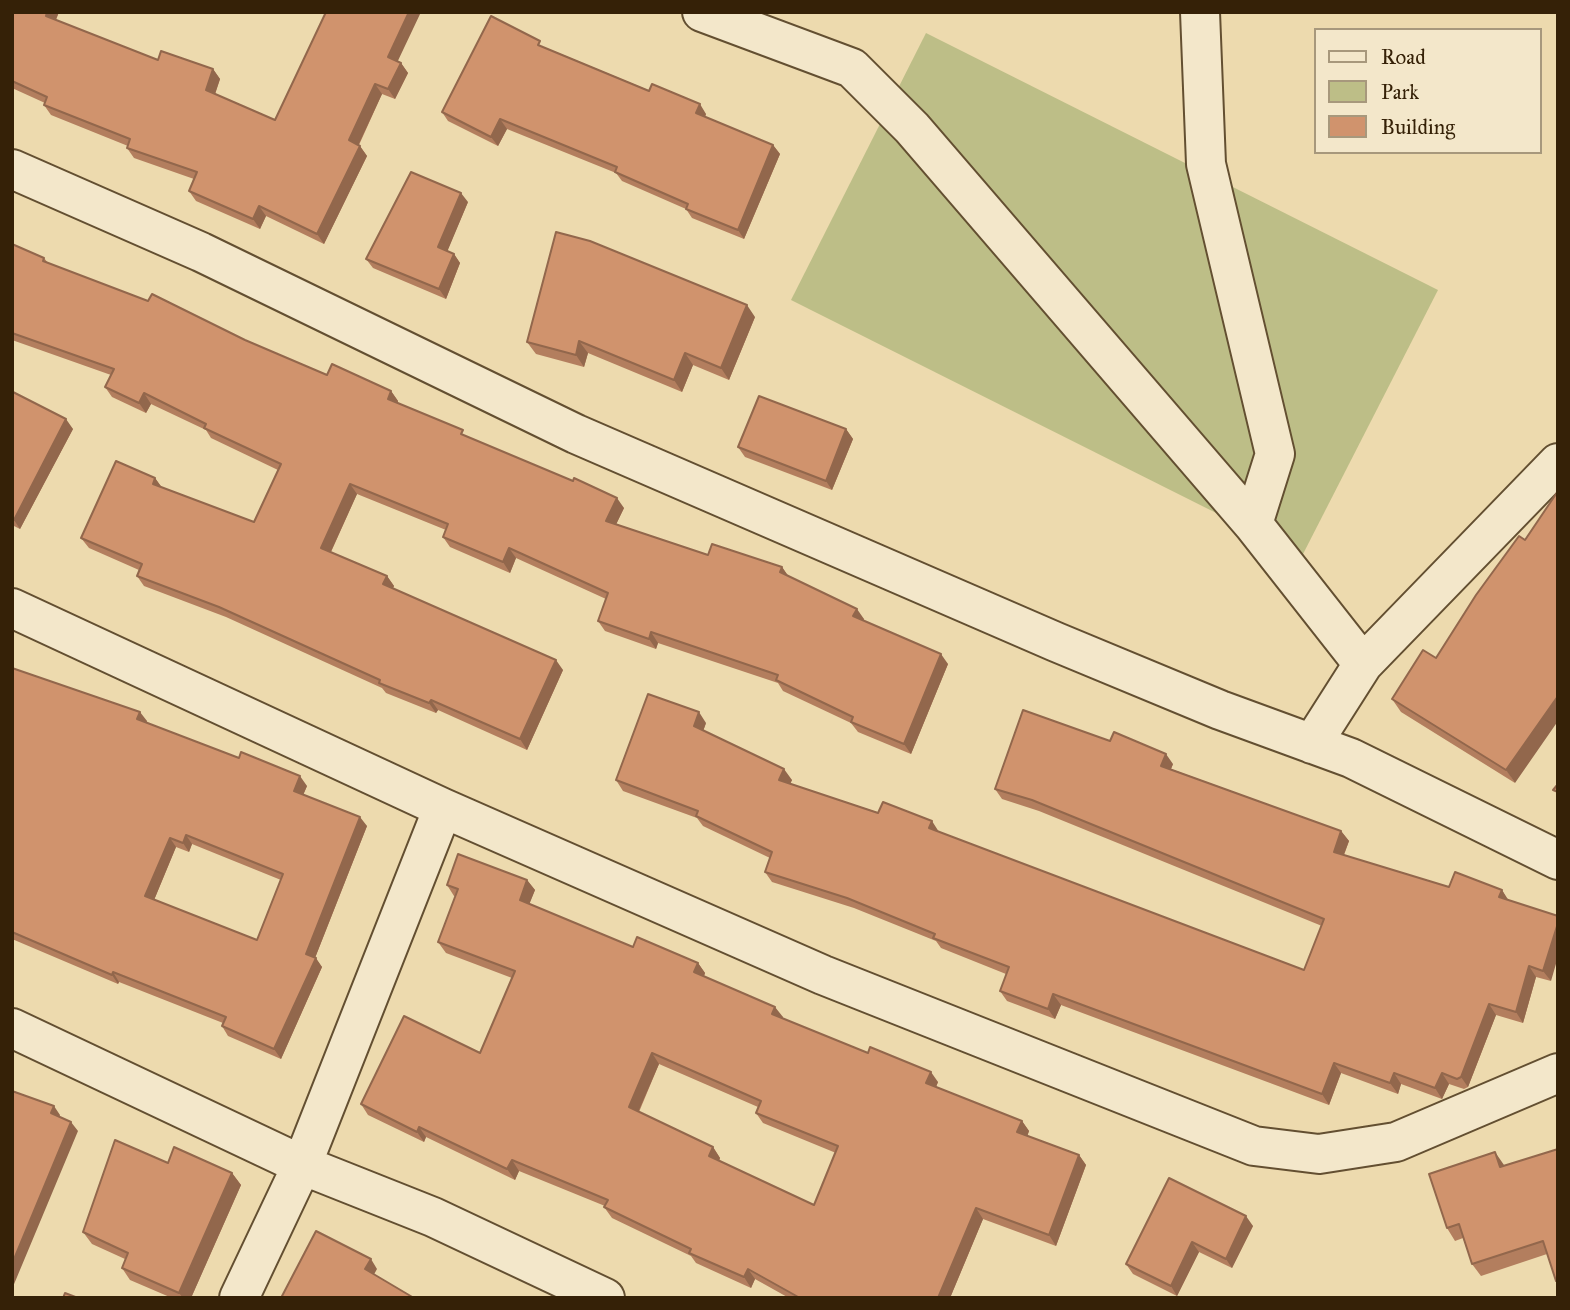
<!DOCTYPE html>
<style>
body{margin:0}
#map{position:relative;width:1570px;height:1310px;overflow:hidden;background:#eddaae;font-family:"IM FELL Great Primer",serif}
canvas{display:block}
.frame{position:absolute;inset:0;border:14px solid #352107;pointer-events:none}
.legend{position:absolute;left:1314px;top:28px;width:228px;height:126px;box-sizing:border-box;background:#f3e7ca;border:2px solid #a7987c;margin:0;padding:9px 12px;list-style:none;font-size:21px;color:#352107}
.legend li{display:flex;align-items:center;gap:14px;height:35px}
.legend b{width:35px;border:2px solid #a7987c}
</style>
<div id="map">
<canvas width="1570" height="1310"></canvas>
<div class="frame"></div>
<ul class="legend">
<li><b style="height:9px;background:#f3e7ca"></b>Road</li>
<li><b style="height:19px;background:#bdbe87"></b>Park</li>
<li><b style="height:19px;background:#d0936d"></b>Building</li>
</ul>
</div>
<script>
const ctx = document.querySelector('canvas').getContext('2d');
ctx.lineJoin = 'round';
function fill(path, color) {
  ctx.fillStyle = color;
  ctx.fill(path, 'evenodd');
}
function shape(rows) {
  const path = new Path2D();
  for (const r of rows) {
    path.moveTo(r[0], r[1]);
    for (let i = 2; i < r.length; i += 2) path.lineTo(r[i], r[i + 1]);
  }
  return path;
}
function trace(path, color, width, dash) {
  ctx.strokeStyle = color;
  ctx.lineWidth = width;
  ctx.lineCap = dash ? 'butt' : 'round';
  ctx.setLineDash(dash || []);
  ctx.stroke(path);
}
fill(shape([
 [926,33,1438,290,1302,556,791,300]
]), '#bdbe87');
const minor = shape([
 [702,12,852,68,912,128,1253,524,1363,664],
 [1200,12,1206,164,1275,454,1253,524],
 [12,169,201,252,576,434,1056,642,1220,710,1351,758,1558,860],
 [12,608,443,808,823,975,1254,1146,1319,1154,1396,1142,1558,1073],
 [1312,744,1363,664,1558,463],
 [12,1028,302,1165,433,1217,605,1298],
 [239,1298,302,1165,443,808]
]);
trace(minor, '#634f31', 42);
trace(minor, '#f3e7ca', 38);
fill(shape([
 [12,12,59,12,56,20,158,60,213,69,220,79,215,94,275,120,397,61,401,63,408,73,395,99,382,94,359,145,367,156,324,244,266,216,260,229,196,201,189,191,194,179,134,158,127,148,128,146,51,115,44,105,45,103,12,88],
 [544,47,706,114,705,117,773,145,780,154,744,239,692,218,686,209,622,181,616,173,507,129,498,146,448,121,442,112],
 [468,202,447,251,454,254,460,263,446,299,373,268,366,259],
 [12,244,44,258,48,263,245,340,327,375,391,391,398,401,398,403,469,438,624,508,616,524,708,555,782,567,788,576,864,619,863,621,948,664,911,754,858,732,851,723,783,691,778,683,658,643,656,649,605,631,598,621,606,599,516,558,510,573,450,547,443,537,446,530,357,494,331,552,387,576,394,586,392,589,563,670,527,750,438,710,436,713,386,693,382,688,226,617,144,586,137,576,139,570,89,548,81,538,155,478,162,488,254,522,278,470,211,438,206,430,151,404,146,413,112,397,105,387,111,375,12,340],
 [755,317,729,380,693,365,682,392,588,353,584,367,536,354,527,342],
 [13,392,73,429,20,529,12,525],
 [846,429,853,439,832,490,745,457,738,447],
 [1436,658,1515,783,1401,712,1392,699],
 [12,668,147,721,146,723,307,786,303,795,367,826,315,958,322,967,281,1059,228,1036,222,1026,223,1023,119,982,118,984,12,939],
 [192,844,281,880,257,940,154,900,176,847,189,852],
 [706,723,703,731,792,780,790,784,939,832,1304,970,1322,926,1039,811,1002,799,995,789,1173,764,1171,769,1341,831,1349,841,1344,855,1449,887,1502,890,1551,981,1536,977,1523,1023,1496,1015,1468,1087,1464,1089,1449,1084,1442,1099,1401,1084,1398,1094,1341,1073,1329,1105,1061,1005,1055,1019,1007,1001,1000,991,1006,974,941,948,936,941,854,908,772,882,765,872,770,858,703,826,697,818,623,791,616,780],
 [527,880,535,890,529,904,633,947,698,963,705,973,704,976,783,1017,782,1018,938,1082,936,1087,1022,1121,1029,1131,1027,1136,1079,1155,1086,1165,1056,1246,983,1219,950,1298,789,1298,755,1279,751,1288,696,1263,691,1256,612,1218,604,1207,605,1206,519,1171,515,1180,426,1137,424,1142,368,1115,361,1104,480,1053,512,978,446,953,438,942,456,896,454,896,447,885],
 [659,1064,758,1107,756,1113,763,1123,836,1153,814,1205,719,1161,720,1158,713,1147,639,1112],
 [1558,1149,1558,1283,1547,1254,1481,1276,1472,1264,1463,1238,1455,1241,1447,1228,1504,1165,1504,1166],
 [168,1163,232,1173,241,1185,191,1298,172,1298,130,1280,122,1268,125,1259,92,1244,83,1232],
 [1169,1178,1253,1226,1232,1268,1199,1252,1177,1296,1133,1274,1126,1264]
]), '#b37e5e');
fill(shape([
 [47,12,59,12,53,26,46,16],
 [409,12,421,12,395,67,388,57],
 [401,63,408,73,395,99,388,89],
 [213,69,220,79,213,100,206,90],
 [375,84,382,94,356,150,349,140],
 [700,104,706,114,702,123,696,113],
 [500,119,507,129,498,146,491,137],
 [773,145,780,154,744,239,738,230],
 [360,146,367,156,324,244,317,234],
 [461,193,468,202,445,257,438,247],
 [259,206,266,216,260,229,253,219],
 [454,254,460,263,446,299,439,289],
 [747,305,755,317,729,380,721,368],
 [579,341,588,353,584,367,576,355],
 [685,353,693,365,682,392,674,380],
 [391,391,398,401,395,409,388,399],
 [144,393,151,404,146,413,139,403],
 [66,419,73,429,20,529,14,520],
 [846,429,853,439,832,490,826,481],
 [155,478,163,489,153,484],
 [350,484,357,494,328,558,321,548],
 [617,498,624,508,613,531,606,521],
 [509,548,516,558,510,573,503,562],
 [782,567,789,577,780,572],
 [387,576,394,586,390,595,383,584],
 [857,609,864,619,860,627,853,616],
 [651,632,658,643,656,649,649,639],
 [941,654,948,664,911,754,904,744],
 [556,660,563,670,527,750,520,739],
 [1558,696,1558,721,1515,783,1506,770],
 [431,700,438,710,436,713,429,703],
 [140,712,147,721,144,729,137,719],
 [699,712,706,723,701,737,694,726],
 [1166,754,1173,764,1168,776,1161,766],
 [784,769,792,780,787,790,779,780],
 [300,776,307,786,301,800,294,791],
 [360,817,367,826,313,963,306,954],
 [932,821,939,832,929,828],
 [1341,831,1349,841,1341,862,1334,852],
 [186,835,192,844,189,852,183,843],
 [170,838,176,847,152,905,145,896],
 [527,880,535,890,527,910,520,900],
 [1502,890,1509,901,1499,897],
 [1558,923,1558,957,1551,981,1543,971],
 [316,958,322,967,281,1059,274,1049],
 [698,963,705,973,702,982,694,972],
 [1529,966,1536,977,1523,1023,1516,1012],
 [113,972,119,982,118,984,112,975],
 [1053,994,1061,1005,1055,1019,1048,1009],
 [1489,1004,1496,1015,1468,1087,1461,1077],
 [775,1007,783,1017,779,1025,772,1014],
 [652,1053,659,1064,636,1117,629,1107],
 [1334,1063,1341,1073,1329,1105,1322,1094],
 [931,1072,938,1082,933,1094,926,1083],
 [1394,1073,1401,1084,1398,1094,1390,1083],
 [1442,1073,1449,1084,1442,1099,1435,1088],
 [54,1106,60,1115,58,1122,51,1113],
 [1022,1121,1029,1131,1025,1143,1017,1132],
 [71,1122,78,1131,12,1289,12,1264],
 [419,1127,426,1137,424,1142,417,1132],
 [713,1147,720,1158,716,1167,709,1156],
 [1495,1152,1504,1165,1509,1180,1500,1167],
 [1079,1155,1086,1165,1056,1246,1049,1235],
 [512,1160,519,1171,515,1180,507,1169],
 [232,1173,241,1185,191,1298,183,1298,179,1293],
 [976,1208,983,1219,950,1298,938,1298],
 [1246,1216,1253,1226,1232,1268,1226,1259],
 [1192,1242,1199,1252,1177,1296,1171,1286],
 [371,1259,377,1269,372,1278,365,1269],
 [748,1269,755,1279,751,1288,744,1277]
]), '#92674c');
const building = shape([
 [12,12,47,12,46,16,158,60,161,51,213,69,206,90,275,120,326,12,409,12,388,57,401,63,388,89,375,84,349,140,360,146,317,234,259,206,253,219,189,191,197,172,127,148,130,139,44,105,47,97,12,81,12,12],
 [491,16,540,41,538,45,649,91,652,84,700,104,696,113,773,145,738,230,686,209,688,204,615,172,617,167,500,119,491,137,442,112,491,16],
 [411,172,461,193,438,247,454,254,439,289,366,259,411,172],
 [556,232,590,241,747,305,721,368,685,353,674,380,579,341,576,355,527,342,556,232],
 [12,244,44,258,43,261,148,301,152,294,245,340,327,375,332,364,391,391,388,399,463,430,461,434,573,481,574,478,617,498,606,521,708,555,712,544,782,567,780,572,857,609,853,616,941,654,904,744,851,722,853,717,776,680,778,675,651,632,649,639,598,621,608,593,509,548,503,562,443,537,448,524,350,484,321,548,387,576,383,584,556,660,520,739,431,700,429,703,379,683,380,680,219,607,137,576,142,564,81,538,116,461,155,478,153,484,254,522,281,464,204,428,206,424,144,393,139,403,105,387,114,369,12,333,12,244],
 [13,392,66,419,14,520,12,519,13,392],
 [759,396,846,429,826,481,738,447,759,396],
 [1558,491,1558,696,1506,770,1392,699,1423,650,1436,658,1476,595,1519,536,1525,540,1558,491],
 [12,668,140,712,137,719,239,758,241,752,300,776,294,791,360,817,306,954,316,958,274,1049,222,1026,226,1017,113,972,112,975,12,932,12,668],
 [186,835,283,874,257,940,145,896,170,838,183,843,186,835],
 [648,694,699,712,694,726,784,769,779,780,878,813,883,802,932,821,929,828,1304,970,1324,919,1032,800,995,789,1023,710,1110,741,1114,732,1166,754,1161,766,1341,831,1334,852,1449,887,1455,872,1502,890,1499,897,1558,916,1558,923,1543,971,1529,966,1516,1012,1489,1004,1461,1077,1457,1079,1442,1073,1435,1088,1394,1073,1390,1083,1334,1063,1322,1094,1053,994,1048,1009,1000,991,1009,967,933,938,935,934,847,898,765,872,772,852,696,816,698,811,616,780,648,694],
 [1558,784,1558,792,1553,790,1558,784],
 [458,854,527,880,520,900,633,947,637,937,698,963,694,972,775,1007,772,1014,868,1053,870,1047,931,1072,926,1083,1022,1121,1017,1132,1079,1155,1049,1235,976,1208,938,1298,800,1298,748,1269,744,1277,689,1253,691,1249,604,1207,608,1200,512,1160,507,1169,419,1127,417,1132,361,1104,404,1016,480,1053,515,971,438,942,458,889,447,885,458,854],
 [652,1053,761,1101,756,1113,838,1146,814,1205,709,1156,713,1147,629,1107,652,1053],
 [12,1091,54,1106,51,1113,71,1122,12,1264,12,1091],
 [115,1140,168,1163,174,1147,232,1173,179,1293,122,1268,128,1253,83,1232,115,1140],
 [1558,1149,1558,1280,1556,1281,1543,1241,1472,1264,1459,1224,1447,1228,1429,1174,1495,1152,1500,1167,1558,1149],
 [1169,1178,1246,1216,1226,1259,1192,1242,1171,1286,1126,1264,1169,1178],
 [316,1231,371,1259,365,1269,414,1298,281,1298,316,1231],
 [65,1293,78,1298,63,1298,65,1293]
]);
fill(building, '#d0936d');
trace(building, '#92674c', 2);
</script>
